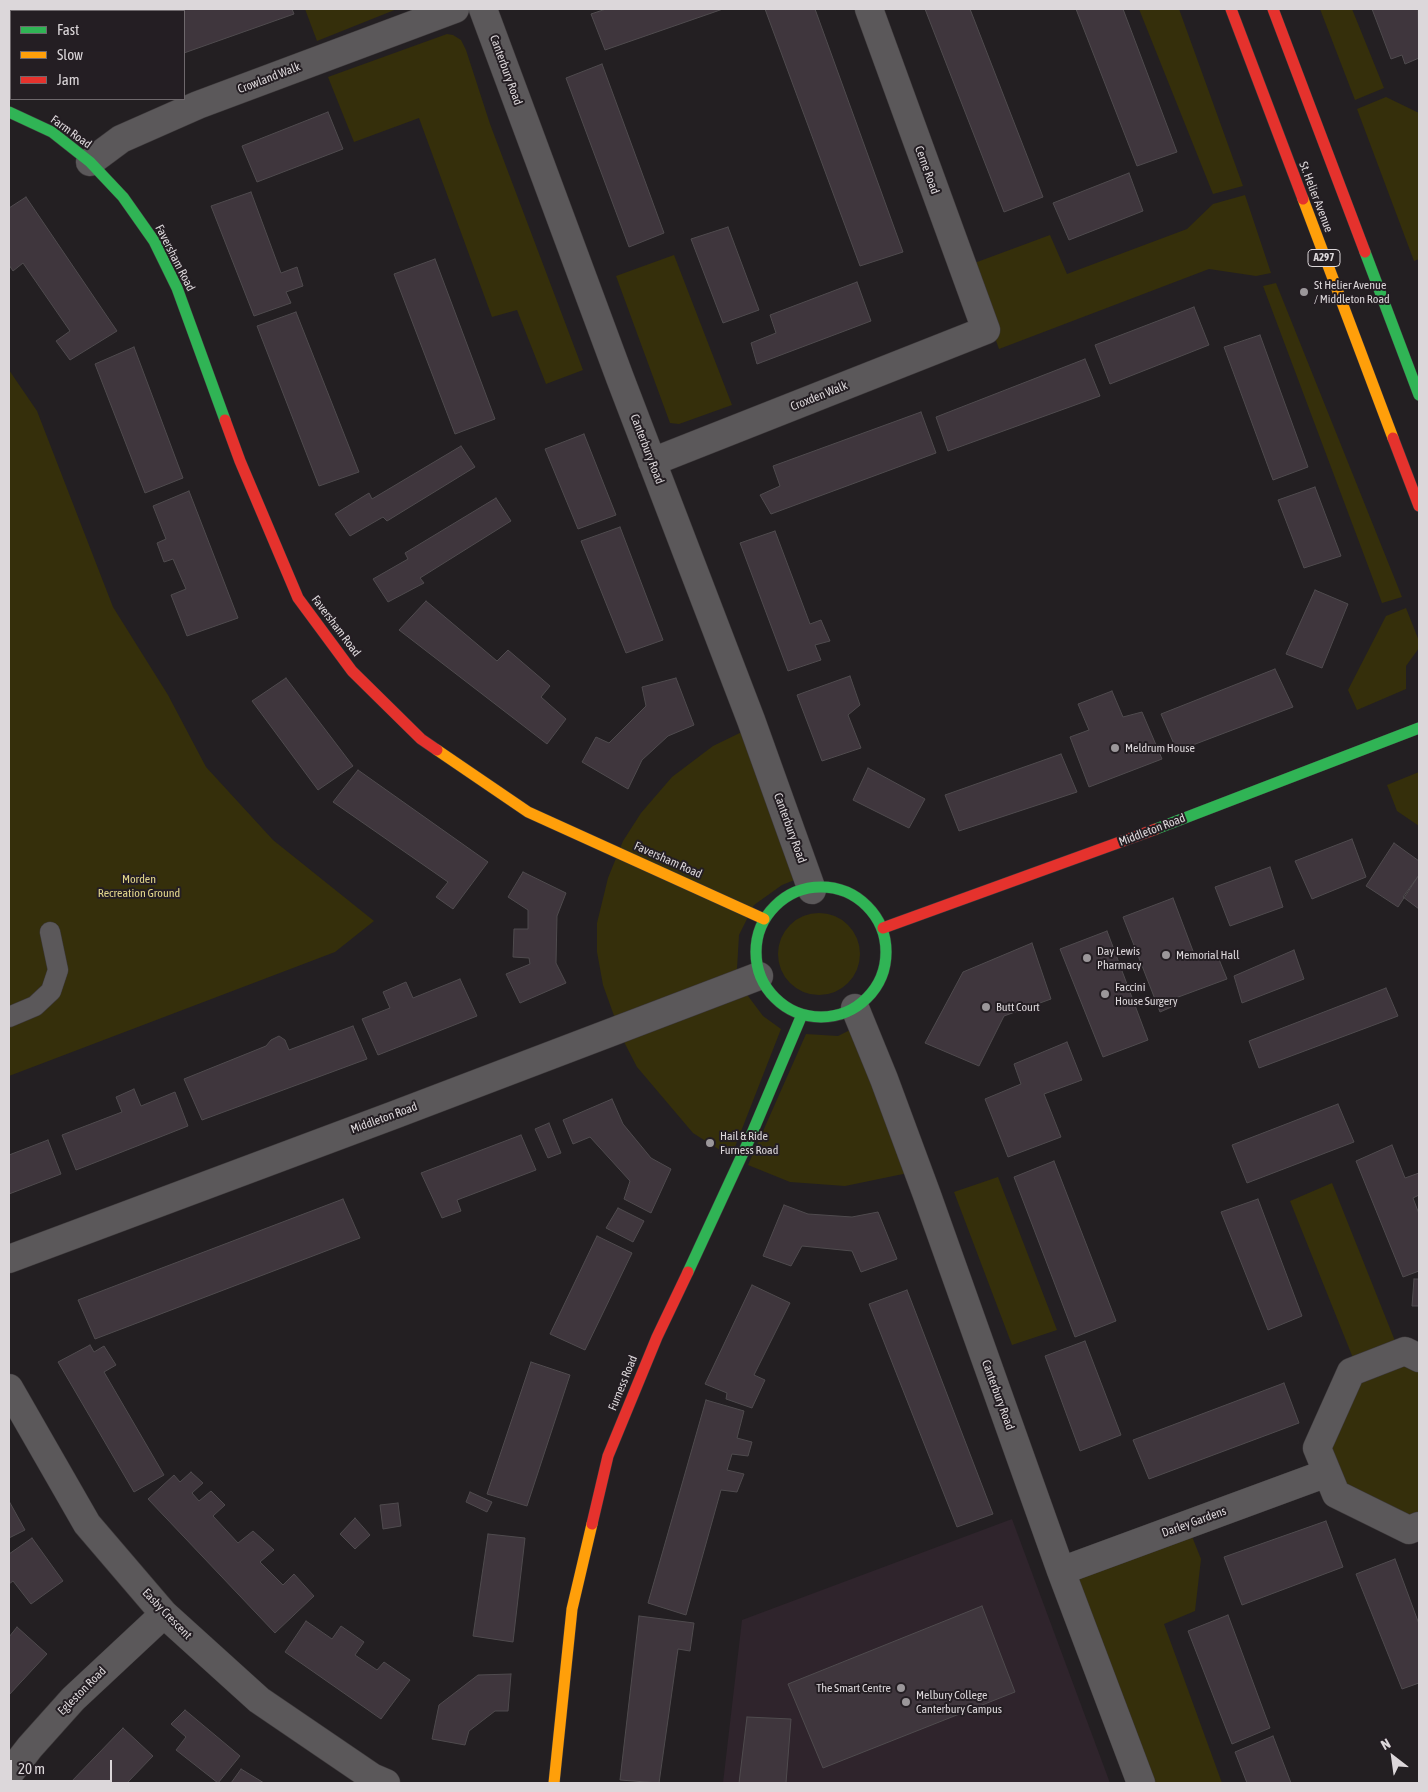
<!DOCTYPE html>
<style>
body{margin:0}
#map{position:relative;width:1428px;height:1792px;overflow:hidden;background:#231f22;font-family:"Asap Condensed",sans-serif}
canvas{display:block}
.frame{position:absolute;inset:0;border:10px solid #dcd7da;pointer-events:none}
.legend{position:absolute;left:10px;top:10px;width:175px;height:90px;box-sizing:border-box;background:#241e23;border:1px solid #6e686c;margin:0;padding:6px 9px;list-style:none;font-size:15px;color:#dcd7da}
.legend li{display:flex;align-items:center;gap:10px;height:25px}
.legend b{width:25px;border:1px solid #6e686c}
.north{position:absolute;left:1368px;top:1732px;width:50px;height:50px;-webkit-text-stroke:4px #241e23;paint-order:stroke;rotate:330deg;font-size:14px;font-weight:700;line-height:20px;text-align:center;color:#dcd7da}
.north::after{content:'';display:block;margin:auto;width:18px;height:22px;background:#dcd7da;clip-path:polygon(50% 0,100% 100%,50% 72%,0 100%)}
.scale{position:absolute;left:10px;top:1760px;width:102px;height:22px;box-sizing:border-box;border:2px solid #dcd7da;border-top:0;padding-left:6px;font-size:15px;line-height:18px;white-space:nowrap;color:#dcd7da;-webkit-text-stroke:4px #241e23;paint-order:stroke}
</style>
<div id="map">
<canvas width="1428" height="1792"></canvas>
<div class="frame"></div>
<ul class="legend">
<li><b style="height:6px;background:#30b455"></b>Fast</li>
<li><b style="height:6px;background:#ff9f0a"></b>Slow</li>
<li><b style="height:6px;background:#e5322d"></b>Jam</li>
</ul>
<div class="north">N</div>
<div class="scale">20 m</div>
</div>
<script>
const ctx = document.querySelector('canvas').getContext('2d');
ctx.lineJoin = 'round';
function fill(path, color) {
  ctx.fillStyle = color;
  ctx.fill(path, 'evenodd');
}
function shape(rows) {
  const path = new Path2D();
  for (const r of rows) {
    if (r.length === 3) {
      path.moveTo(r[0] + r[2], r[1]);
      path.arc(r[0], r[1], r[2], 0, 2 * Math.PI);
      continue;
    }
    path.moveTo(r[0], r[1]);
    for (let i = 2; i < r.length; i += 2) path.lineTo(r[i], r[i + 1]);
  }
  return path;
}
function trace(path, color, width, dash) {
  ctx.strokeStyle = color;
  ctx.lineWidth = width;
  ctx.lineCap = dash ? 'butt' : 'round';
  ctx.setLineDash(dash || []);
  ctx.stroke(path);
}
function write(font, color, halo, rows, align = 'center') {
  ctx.font = font + ' "Asap Condensed",sans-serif';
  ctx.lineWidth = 4;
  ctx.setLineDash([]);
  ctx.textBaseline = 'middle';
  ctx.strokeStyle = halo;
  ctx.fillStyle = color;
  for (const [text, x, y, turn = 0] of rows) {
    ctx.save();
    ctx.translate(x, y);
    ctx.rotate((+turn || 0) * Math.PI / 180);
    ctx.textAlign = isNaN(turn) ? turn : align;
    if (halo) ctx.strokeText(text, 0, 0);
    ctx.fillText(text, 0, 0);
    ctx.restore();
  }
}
fill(shape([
 [1012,1519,1110,1783,723,1783,742,1620]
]), '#2f242c');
fill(shape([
 [305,9,397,9,317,41],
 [1139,9,1179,9,1243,186,1213,194],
 [1320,9,1352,9,1384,88,1355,100],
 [447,34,453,35,461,40,466,50,490,124,583,370,546,384,517,310,492,317,419,118,354,142,328,77],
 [1386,97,1419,113,1419,259,1414,261,1357,109],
 [1245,195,1271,273,1256,276,1209,269,999,349,969,265,1050,235,1067,274,1187,229,1213,204],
 [674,255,732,405,679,424,670,423,616,276],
 [1276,283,1402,597,1382,603,1263,286],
 [9,370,37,411,113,607,168,695,206,767,273,840,374,921,335,952,9,1076],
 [1406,608,1419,641,1419,648,1406,666,1406,689,1357,710,1348,690,1386,616],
 [748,729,802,877,782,885,754,905,739,935,737,969,748,996,763,1016,781,1029,731,1157,693,1133,637,1067,622,1038,603,985,597,952,597,923,608,878,623,841,641,813,672,777,713,746],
 [1419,772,1419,826,1397,811,1387,785],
 [819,954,41],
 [856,1027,908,1173,845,1186,790,1182,748,1165,806,1034,838,1036],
 [998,1177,1057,1330,1012,1345,954,1192],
 [1332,1183,1397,1346,1355,1363,1290,1201],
 [1406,1357,1419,1365,1419,1520,1340,1490,1325,1449,1357,1378],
 [1189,1529,1201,1559,1195,1611,1164,1624,1222,1783,1152,1783,1069,1568]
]), '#352f0b');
const building = shape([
 [9,9,44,9,49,11,11,11,11,39,9,38,9,9],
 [181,9,292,9,294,14,184,53,184,11,174,11,181,9],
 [606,9,723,9,605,50,591,14,606,9],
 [765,9,815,9,903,252,860,266,765,9],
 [925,9,970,9,1043,197,1004,212,925,9],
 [1076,9,1123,9,1177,152,1137,166,1076,9],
 [1372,9,1418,9,1419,58,1405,64,1402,55,1391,59,1372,9],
 [602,64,664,233,629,247,566,78,602,64],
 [328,112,343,149,257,182,242,146,328,112],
 [1129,173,1143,211,1069,240,1053,203,1129,173],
 [251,192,281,273,297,267,303,286,286,292,291,303,254,316,211,206,251,192],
 [26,197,117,331,70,360,56,341,70,331,23,263,13,271,9,265,9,208,26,197],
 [728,227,759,310,723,323,691,239,728,227],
 [435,259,495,419,455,434,394,274,435,259],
 [857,282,871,321,757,364,751,343,776,333,770,315,857,282],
 [1194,307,1209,345,1110,384,1095,345,1194,307],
 [296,312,359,472,319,486,257,326,296,312],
 [1260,335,1308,467,1273,480,1224,347,1260,335],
 [134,347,183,478,145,493,95,364,134,347],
 [1085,359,1100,396,948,451,936,417,1085,359],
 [921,412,936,453,771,514,760,495,780,486,773,466,921,412],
 [584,434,616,515,578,529,545,449,584,434],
 [461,446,475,467,387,521,383,517,350,536,335,514,369,493,372,499,461,446],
 [1315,487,1341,556,1304,568,1278,500,1315,487],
 [189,491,238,618,187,636,171,595,186,589,173,559,164,562,157,543,166,539,153,506,189,491],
 [496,498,511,521,420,578,424,583,388,602,373,579,408,559,405,553,496,498],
 [620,527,663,640,626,653,581,541,620,527],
 [775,531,810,624,821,620,830,641,815,645,821,660,788,671,740,543,775,531],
 [1315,590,1348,604,1322,668,1286,654,1315,590],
 [426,601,497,661,508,650,550,686,541,697,566,719,547,744,399,630,426,601],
 [1275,669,1293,707,1177,751,1161,714,1275,669],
 [850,676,860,705,848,715,861,748,822,761,797,695,850,676],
 [286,678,353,766,318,790,252,701,286,678],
 [676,678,694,725,668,736,642,760,628,789,582,762,596,737,609,743,646,706,642,687,676,678],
 [1112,691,1123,717,1142,712,1162,759,1089,787,1070,737,1089,730,1078,704,1112,691],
 [1061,754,1077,792,959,831,945,795,1061,754],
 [868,768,925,799,909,828,853,800,868,768],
 [358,770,488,862,453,909,436,897,448,882,333,802,358,770],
 [1352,839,1366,877,1312,899,1295,861,1352,839],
 [1394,843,1419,861,1419,875,1398,907,1366,886,1394,843],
 [1270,867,1283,907,1230,926,1215,887,1270,867],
 [523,872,566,893,557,916,556,963,566,983,520,1003,506,974,530,964,529,958,513,957,514,929,528,929,528,910,508,897,523,872],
 [1419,875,1419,909,1403,897,1419,875],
 [1173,898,1196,959,1216,952,1227,979,1173,999,1176,1005,1160,1012,1123,917,1173,898],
 [1107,931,1148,1040,1103,1057,1060,949,1107,931],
 [1032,943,1051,999,1004,1016,979,1066,925,1043,963,972,1032,943],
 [1294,950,1304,979,1242,1003,1234,976,1294,950],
 [460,979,477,1016,378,1055,362,1019,390,1008,383,992,406,982,413,998,460,979],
 [1386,988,1398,1016,1259,1068,1249,1041,1386,988],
 [353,1026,367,1059,202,1120,184,1079,266,1046,271,1040,279,1036,285,1040,289,1050,353,1026],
 [1067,1042,1082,1080,1044,1094,1061,1137,1008,1157,985,1099,1021,1084,1014,1064,1067,1042],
 [134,1089,141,1106,175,1092,188,1126,76,1170,62,1135,122,1112,116,1097,134,1089],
 [612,1099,623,1124,651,1158,671,1169,651,1213,624,1199,630,1181,590,1137,573,1144,563,1120,612,1099],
 [1338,1104,1354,1142,1247,1183,1232,1145,1338,1104],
 [549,1123,561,1153,548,1158,535,1129,549,1123],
 [521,1135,536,1170,457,1200,461,1211,442,1218,421,1173,521,1135],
 [48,1140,61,1174,9,1194,9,1155,48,1140],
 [1392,1145,1405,1178,1419,1173,1419,1195,1413,1198,1419,1214,1419,1271,1403,1277,1356,1161,1392,1145],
 [1054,1161,1116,1321,1075,1337,1014,1177,1054,1161],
 [343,1199,360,1238,95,1339,78,1300,343,1199],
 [1258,1199,1302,1316,1268,1330,1221,1212,1258,1199],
 [784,1205,808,1214,852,1217,878,1212,897,1259,861,1272,852,1251,802,1246,791,1266,763,1256,784,1205],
 [618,1208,644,1221,633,1242,606,1228,618,1208],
 [597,1236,632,1253,585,1350,550,1334,597,1236],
 [1414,1279,1419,1279,1419,1306,1412,1306,1414,1279],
 [752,1285,790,1303,754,1375,765,1380,752,1408,726,1399,727,1393,705,1384,752,1285],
 [907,1290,993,1514,957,1527,869,1304,907,1290],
 [1085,1341,1121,1435,1080,1451,1045,1356,1085,1341],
 [90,1345,94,1352,104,1346,116,1365,104,1372,164,1475,134,1492,58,1362,90,1345],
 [531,1362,570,1375,527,1506,487,1494,531,1362],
 [1284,1383,1299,1423,1149,1479,1133,1440,1284,1383],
 [706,1400,744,1411,737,1438,752,1442,748,1456,732,1454,727,1470,744,1474,737,1492,721,1490,686,1615,648,1603,706,1400],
 [191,1472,203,1483,192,1493,199,1501,211,1491,225,1505,213,1516,238,1543,253,1531,274,1550,260,1562,283,1585,294,1574,314,1596,275,1633,148,1499,174,1475,180,1482,191,1472],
 [470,1492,492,1502,487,1512,466,1502,470,1492],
 [9,1501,25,1530,9,1538,9,1501],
 [398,1503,401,1526,383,1529,380,1505,398,1503],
 [355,1518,370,1535,355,1549,340,1534,355,1518],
 [1326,1521,1343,1567,1242,1605,1224,1557,1326,1521],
 [488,1534,525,1538,513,1642,473,1636,488,1534],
 [32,1538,63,1581,31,1604,13,1581,9,1584,9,1554,32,1538],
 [1395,1559,1419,1624,1419,1683,1402,1689,1356,1574,1395,1559],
 [982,1606,1015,1692,823,1768,788,1684,982,1606],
 [1228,1615,1270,1728,1232,1744,1188,1631,1228,1615],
 [639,1616,694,1623,690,1651,678,1649,659,1783,620,1780,639,1616],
 [306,1621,332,1639,341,1626,364,1642,355,1655,377,1670,384,1662,410,1680,381,1719,285,1652,306,1621],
 [17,1627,47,1654,9,1695,9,1637,17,1627],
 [511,1674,508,1711,495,1711,469,1731,465,1745,432,1739,439,1705,478,1675,511,1674],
 [185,1710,240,1756,218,1783,176,1750,186,1737,171,1724,185,1710],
 [747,1717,791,1719,786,1783,739,1783,747,1717],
 [123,1728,153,1756,127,1783,70,1783,123,1728],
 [1273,1736,1291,1783,1247,1783,1235,1752,1273,1736],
 [241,1769,264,1783,231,1783,241,1769]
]);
fill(building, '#3f363d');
trace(building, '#4f4b4e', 1);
const lane = shape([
 [9,1017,35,1006,51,991,58,970,50,932]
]);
const street = shape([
 [483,9,620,378,751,720,812,890],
 [90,162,121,139,198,105,455,9],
 [652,462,986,330,869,9],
 [855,1008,884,1079,927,1195,1061,1571,1141,1783],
 [9,1259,394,1115,759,976],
 [1419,1358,1405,1351,1351,1372,1317,1448,1336,1494,1409,1530,1419,1526],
 [9,1388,87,1524,164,1614,259,1700,372,1777,386,1783],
 [1061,1571,1327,1473],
 [9,1774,30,1747,73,1699,164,1614]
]);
const fast = shape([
 [9,112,52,132,90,162,123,197,154,241,177,288,225,420],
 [1365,252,1419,395],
 [1156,829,1419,728],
 [821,952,65],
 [688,1272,750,1138,801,1017]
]);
const slow = shape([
 [1303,199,1393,438],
 [437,750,528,812,764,919],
 [554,1783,572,1609,592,1524]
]);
const jam = shape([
 [1231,9,1303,199],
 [1273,9,1365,252],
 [225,420,240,461,298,598,352,671,421,739,437,750],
 [1393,438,1419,506],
 [883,928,1156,829],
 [592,1524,608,1456,657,1337,688,1272]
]);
trace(lane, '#3e3a3c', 21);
trace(street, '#3e3a3c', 29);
trace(fast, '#3e3a3c', 12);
trace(slow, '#3e3a3c', 12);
trace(jam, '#3e3a3c', 12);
trace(lane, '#5b585a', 20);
trace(street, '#5b585a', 28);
trace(fast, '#30b455', 11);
trace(slow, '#ff9f0a', 11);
trace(jam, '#e5322d', 11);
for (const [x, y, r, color] of [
 [1304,292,5,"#9b979a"],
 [1115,748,5,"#9b979a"],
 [1166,955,5,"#9b979a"],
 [1087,958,5,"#9b979a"],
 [1105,994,5,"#9b979a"],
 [986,1007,5,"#9b979a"],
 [710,1143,5,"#9b979a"],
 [901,1688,5,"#9b979a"],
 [906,1702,5,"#9b979a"]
]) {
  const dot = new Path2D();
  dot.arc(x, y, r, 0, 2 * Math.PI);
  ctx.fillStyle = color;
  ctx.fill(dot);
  trace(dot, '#241e23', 2);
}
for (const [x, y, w] of [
 [1324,258,32]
]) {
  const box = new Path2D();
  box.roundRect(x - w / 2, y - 8.5, w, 17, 4);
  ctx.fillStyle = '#241e23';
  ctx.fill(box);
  trace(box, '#dcd7da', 1);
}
write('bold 11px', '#dcd7da', null, [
 ["A297",1324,258]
]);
write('12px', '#dcd7da', '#241e23', [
 ["Canterbury Road",506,70,70],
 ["Crowland Walk",269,78,-21],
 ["Farm Road",71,132,36],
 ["Cerne Road",927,170,70],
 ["St. Helier Avenue",1316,197,69],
 ["Faversham Road",175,258,63],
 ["Croxden Walk",819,396,-22],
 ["Canterbury Road",647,449,69],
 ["Faversham Road",336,626,53],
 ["Canterbury Road",790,828,70],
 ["Middleton Road",1152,830,-21],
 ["Faversham Road",668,860,24],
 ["Middleton Road",384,1118,-20],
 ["Furness Road",623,1383,-68],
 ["Canterbury Road",998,1395,70],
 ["Darley Gardens",1194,1522,-20],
 ["Easby Crescent",167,1614,46],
 ["Egleston Road",82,1691,-45]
]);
write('12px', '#dcd7da', '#241e23', [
 ["St Helier Avenue",1314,285],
 ["/ Middleton Road",1314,299],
 ["Meldrum House",1125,748],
 ["Day Lewis",1097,951],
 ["Pharmacy",1097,965],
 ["Memorial Hall",1176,955],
 ["Faccini",1115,987],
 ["House Surgery",1115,1001],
 ["Butt Court",996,1007],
 ["Hail & Ride",720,1136],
 ["Furness Road",720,1150],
 ["The Smart Centre",891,1688,"right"],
 ["Melbury College",916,1695],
 ["Canterbury Campus",916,1709]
], 'left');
write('12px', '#e2d68c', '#241e23', [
 ["Morden",139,879],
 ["Recreation Ground",139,893]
]);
</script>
